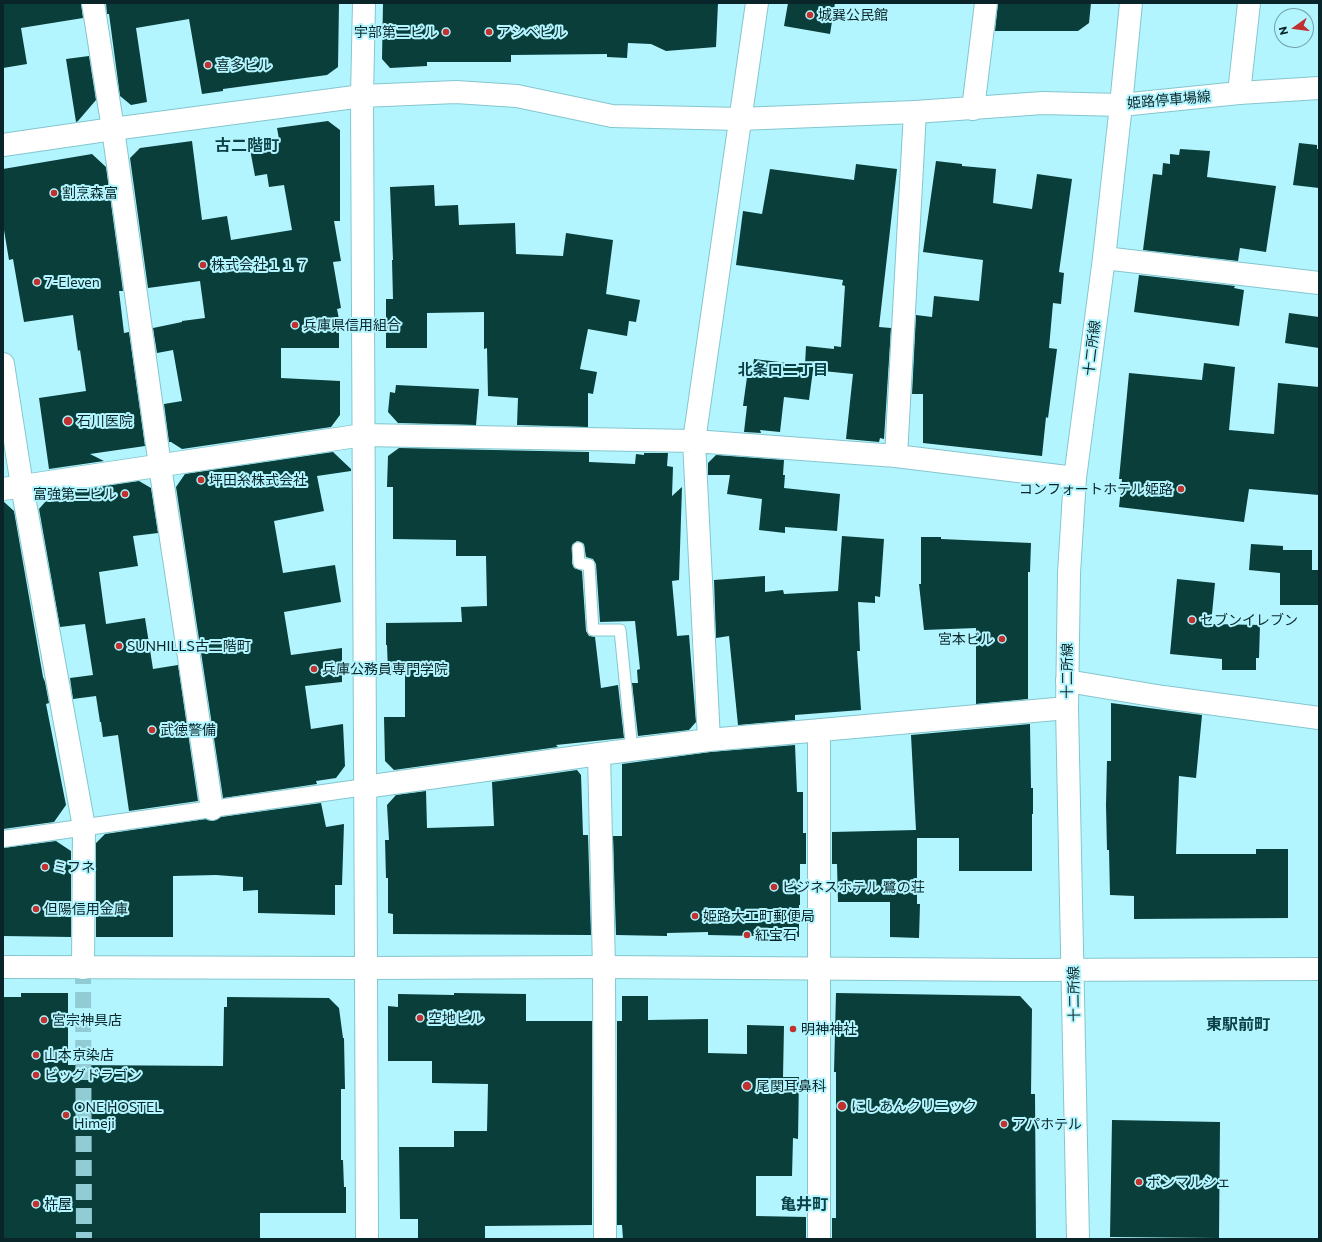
<!DOCTYPE html>
<meta charset="utf-8">
<style>
body{margin:0}
#map{position:relative;width:1322px;height:1242px;overflow:hidden;background:#b3f5fe;font-family:Commissioner,sans-serif}
canvas{display:block}
.frame{position:absolute;inset:0;border:4px solid #0a2529;pointer-events:none}
.north{position:absolute;left:1274px;top:8px;width:40px;height:40px;box-sizing:border-box;background:#b3f5fe;border:1px solid #6fa2a9;border-radius:50%;rotate:256deg;font-size:11px;font-weight:700;line-height:16px;text-align:center;color:#0a2529}
.north::after{content:'';display:block;margin:auto;width:14px;height:18px;background:#c03130;clip-path:polygon(50% 0,100% 100%,50% 72%,0 100%)}
</style>
<div id="map">
<canvas width="1322" height="1242"></canvas>
<div class="frame"></div>
<div class="north">N</div>
</div>
<script>
const ctx = document.querySelector('canvas').getContext('2d');
ctx.lineJoin = 'round';
function fill(path, color) {
  ctx.fillStyle = color;
  ctx.fill(path, 'evenodd');
}
function shape(rows) {
  const path = new Path2D();
  for (const r of rows) {
    path.moveTo(r[0], r[1]);
    for (let i = 2; i < r.length; i += 2) path.lineTo(r[i], r[i + 1]);
  }
  return path;
}
function trace(path, color, width, dash) {
  ctx.strokeStyle = color;
  ctx.lineWidth = width;
  ctx.lineCap = dash ? 'butt' : 'round';
  ctx.setLineDash(dash || []);
  ctx.stroke(path);
}
function write(font, color, halo, rows, align = 'center') {
  ctx.font = font + ' Commissioner,"Noto Sans JP",sans-serif';
  ctx.lineWidth = 4;
  ctx.setLineDash([]);
  ctx.textBaseline = 'middle';
  ctx.strokeStyle = halo;
  ctx.fillStyle = color;
  for (const [text, x, y, turn = 0] of rows) {
    ctx.save();
    ctx.translate(x, y);
    ctx.rotate((+turn || 0) * Math.PI / 180);
    ctx.textAlign = isNaN(turn) ? turn : align;
    if (halo) ctx.strokeText(text, 0, 0);
    ctx.fillText(text, 0, 0);
    ctx.restore();
  }
}
fill(shape([
 [3,3,81,3,83,18,21,28,27,64,3,68],
 [106,3,339,3,338,67,327,75,223,89,223,91,202,94,189,19,136,28,147,102,131,105,120,96,109,14,107,14],
 [383,3,718,3,716,47,666,51,651,44,628,43,627,58,607,57,607,54,511,55,511,62,427,62,427,66,390,68,382,59],
 [788,3,835,3,830,34,784,26],
 [998,3,1091,3,1089,23,1078,31,995,31],
 [89,56,96,100,78,121,76,122,66,59],
 [328,121,340,130,340,221,334,221,341,261,333,262,341,308,337,309,339,319,337,319,339,333,339,348,281,348,281,378,340,381,340,415,331,427,182,449,171,442,169,442,164,404,182,401,173,350,157,353,153,328,182,322,182,321,205,318,200,281,148,288,130,158,140,148,192,141,202,220,227,216,231,240,292,230,284,185,269,187,267,174,255,176,249,144,279,139,277,128],
 [1299,143,1317,145,1317,149,1319,149,1319,188,1293,185],
 [1180,149,1210,151,1207,177,1276,186,1266,252,1240,248,1238,261,1143,250,1153,174,1162,175,1163,163,1170,164,1170,154,1179,155],
 [92,154,106,167,123,291,119,291,124,333,129,332,145,446,90,454,104,461,49,469,39,398,86,391,80,350,78,351,73,315,24,322,13,259,9,260,3,224,3,169],
 [936,161,962,164,962,166,996,169,993,203,1032,209,1037,174,1072,179,1059,272,1064,273,1061,304,1053,303,1049,348,1057,349,1048,418,1046,417,1042,456,923,443,923,394,912,394,916,315,932,317,934,296,979,301,983,260,923,252],
 [856,164,897,169,879,327,891,328,884,439,880,438,879,442,846,439,853,374,813,370,809,400,784,397,780,432,760,430,761,433,744,432,747,406,743,406,747,377,751,378,754,359,805,365,806,346,834,349,834,346,841,347,845,286,842,285,843,280,736,265,743,211,762,214,770,169,854,180],
 [434,185,435,206,458,205,459,225,515,223,516,254,563,256,566,233,613,240,606,294,640,300,636,322,629,321,627,336,588,329,580,369,597,372,593,394,588,393,588,427,517,425,518,398,488,396,487,348,484,349,484,312,427,313,427,348,386,348,386,299,393,299,392,260,393,260,390,187],
 [1139,275,1235,286,1234,288,1244,290,1239,326,1134,312],
 [1289,313,1319,317,1319,348,1285,343],
 [1204,363,1235,367,1229,430,1274,434,1278,383,1319,387,1319,495,1249,489,1244,522,1119,507,1122,479,1119,479,1129,373,1202,380],
 [396,385,479,389,476,425,398,423,388,412,390,392,395,393],
 [399,448,589,452,589,462,635,464,636,454,644,455,644,453,668,453,667,466,673,467,672,496,682,487,679,580,672,581,677,636,689,635,696,722,689,730,638,736,632,683,638,683,637,670,640,669,635,621,600,622,596,564,593,559,586,557,584,544,581,542,577,541,572,545,572,563,574,568,582,571,586,631,589,636,595,637,601,688,618,685,624,738,556,745,558,747,394,770,385,761,384,717,405,717,405,671,388,672,387,645,386,645,386,623,462,622,461,607,487,606,486,556,456,556,456,540,393,539,393,487,387,487,388,456],
 [333,452,351,469,351,471,317,476,324,511,274,521,283,573,335,565,341,602,284,612,291,655,342,648,342,682,305,686,311,729,343,724,345,766,336,778,316,781,317,784,223,798,176,487,185,474],
 [716,455,784,460,783,475,785,475,784,488,840,494,837,531,785,527,785,533,759,530,762,499,727,494,730,475,708,475,708,463],
 [139,481,151,488,158,533,133,536,138,566,99,572,106,624,145,618,153,669,178,665,198,801,129,811,118,735,103,737,101,722,100,722,96,696,73,699,70,678,93,675,85,624,60,627,39,509,52,494],
 [3,501,14,511,43,677,45,682,49,703,46,704,66,805,54,822,3,829],
 [842,536,884,539,880,597,875,596,875,603,858,602,860,651,857,651,861,710,795,715,795,720,738,725,729,636,716,638,714,580,765,576,765,592,783,590,784,594,838,591],
 [921,537,941,537,941,539,1031,543,1030,572,1028,572,1028,699,976,704,976,628,924,630,919,584,921,584],
 [1251,544,1283,546,1283,550,1312,550,1312,570,1319,570,1319,605,1280,605,1280,573,1249,570],
 [1177,579,1215,583,1211,624,1260,625,1259,658,1256,658,1256,670,1222,670,1222,659,1170,654],
 [1111,703,1202,715,1196,778,1179,776,1176,854,1256,854,1256,849,1288,849,1288,918,1134,919,1134,896,1110,895,1109,850,1107,850,1106,805,1107,761,1111,761],
 [1030,724,1031,788,1033,788,1033,814,1032,814,1032,871,959,871,959,838,917,838,917,904,920,904,919,938,890,937,890,902,838,902,837,864,832,864,832,832,916,830,911,735],
 [795,745,797,792,803,792,803,833,806,833,806,864,800,864,800,905,799,905,799,937,708,935,708,932,667,933,667,936,616,935,613,836,622,836,622,764,710,752],
 [577,770,581,775,583,835,588,835,591,935,393,934,393,914,388,913,388,878,386,878,385,840,389,840,387,805,396,795,426,791,427,828,494,826,492,782],
 [321,803,326,827,344,824,342,885,335,885,335,915,258,913,258,890,243,891,243,877,216,875,173,876,173,937,96,937,96,843,105,834,206,819,213,821,221,817],
 [56,841,71,851,71,937,3,936,3,848],
 [21,993,68,993,68,1065,223,1066,224,1007,227,1007,227,997,329,998,339,1008,343,1038,344,1038,345,1089,341,1089,341,1160,343,1160,344,1187,346,1187,346,1213,260,1213,260,1239,3,1239,3,997,21,997],
 [454,993,526,994,526,1021,592,1021,592,1225,485,1226,485,1239,418,1239,418,1219,400,1219,399,1147,454,1147,454,1131,487,1131,488,1084,432,1083,432,1061,388,1061,388,1006,398,1007,398,994,454,995],
 [836,993,1020,996,1032,1009,1031,1094,1035,1094,1036,1239,832,1239,832,1218,836,1218,836,1072,834,1072],
 [622,996,648,996,648,1020,708,1019,708,1053,747,1054,747,1025,784,1026,783,1077,799,1077,798,1139,793,1138,792,1176,756,1176,756,1216,806,1217,806,1239,623,1239,622,1225,617,1225,617,1021,622,1021],
 [1112,1120,1220,1122,1219,1238,1110,1237]
]), '#093e3a');
trace(shape([
 [83,968,84,1239]
]), '#91cbd3', 16, [16, 8]);
const service = shape([
 [578,548,579,563,589,565,593,630,620,630,632,750]
]);
const pedestrian = shape([
 [3,839,365,787]
]);
const minor = shape([
 [93,3,113,129,160,466,212,809],
 [1239,93,1249,3],
 [973,109,986,3],
 [1104,258,1319,283],
 [3,364,22,486,84,827,83,968],
 [896,456,915,112],
 [3,489,363,435,694,441,896,456,1075,478],
 [1067,681,1163,697,1319,718],
 [709,740,694,441,757,3],
 [599,754,604,967,605,1239],
 [365,787,599,754,709,740,1067,708],
 [366,968,367,1239],
 [819,1239,819,730]
]);
const tertiary = shape([
 [364,3,362,96,366,968],
 [3,145,113,129,362,96,456,92,517,96,612,116,740,119,915,112,1043,103,1121,105,1104,258,1075,478,1069,573,1067,708,1078,1239],
 [3,967,366,968,604,967,1022,970,1319,969]
]);
const secondary = shape([
 [1131,3,1121,105,1239,93,1319,88]
]);
trace(service, '#85c6ce', 13);
trace(pedestrian, '#85c6ce', 18);
trace(minor, '#85c6ce', 24);
trace(tertiary, '#85c6ce', 24);
trace(secondary, '#85c6ce', 24);
trace(service, '#fff', 11);
trace(pedestrian, '#fff', 16);
trace(minor, '#fff', 22);
trace(tertiary, '#fff', 22);
trace(secondary, '#fff', 22);
for (const [x, y, r, color] of [
 [810,15,4,"#c03130"],
 [446,32,4,"#c03130"],
 [489,32,4,"#c03130"],
 [208,65,4,"#c03130"],
 [54,193,4,"#c03130"],
 [203,265,4,"#c03130"],
 [37,282,4,"#c03130"],
 [295,325,4,"#c03130"],
 [68,421,5,"#c03130"],
 [201,480,4,"#c03130"],
 [1181,489,4,"#c03130"],
 [125,494,4,"#c03130"],
 [1192,620,4,"#c03130"],
 [1002,639,4,"#c03130"],
 [119,646,4,"#c03130"],
 [314,669,4,"#c03130"],
 [152,730,4,"#c03130"],
 [45,867,4,"#c03130"],
 [774,887,4,"#c03130"],
 [36,909,4,"#c03130"],
 [695,916,4,"#c03130"],
 [747,935,4,"#c03130"],
 [420,1018,4,"#c03130"],
 [44,1020,4,"#c03130"],
 [793,1029,4,"#c03130"],
 [36,1055,4,"#c03130"],
 [36,1075,4,"#c03130"],
 [747,1086,5,"#c03130"],
 [842,1106,5,"#c03130"],
 [66,1115,4,"#c03130"],
 [1004,1124,4,"#c03130"],
 [1139,1182,4,"#c03130"],
 [36,1204,4,"#c03130"]
]) {
  const dot = new Path2D();
  dot.arc(x, y, r, 0, 2 * Math.PI);
  ctx.fillStyle = color;
  ctx.fill(dot);
  trace(dot, '#b3f5fe', 1.5);
}
write('14px', '#0a2529', '#b3f5fe', [
 ["城巽公民館",818,15],
 ["宇部第二ビル",438,32,"right"],
 ["アシベビル",497,32],
 ["喜多ビル",216,65],
 ["割烹森富",62,193],
 ["株式会社１１７",211,265],
 ["7-Eleven",45,282],
 ["兵庫県信用組合",303,325],
 ["石川医院",77,421],
 ["坪田糸株式会社",209,480],
 ["コンフォートホテル姫路",1173,489,"right"],
 ["富強第二ビル",117,494,"right"],
 ["セブンイレブン",1200,620],
 ["宮本ビル",994,639,"right"],
 ["SUNHILLS古二階町",127,646],
 ["兵庫公務員専門学院",322,669],
 ["武徳警備",160,730],
 ["ミフネ",53,867],
 ["ビジネスホテル 鷺の荘",782,887],
 ["但陽信用金庫",44,909],
 ["姫路大工町郵便局",703,916],
 ["紅宝石",755,935],
 ["空地ビル",428,1018],
 ["宮宗神具店",52,1020],
 ["明神神社",801,1029],
 ["山本京染店",44,1055],
 ["ビッグドラゴン",44,1075],
 ["尾関耳鼻科",756,1086],
 ["にしあんクリニック",851,1106],
 ["ONE HOSTEL",74,1107],
 ["Himeji",74,1123],
 ["アパホテル",1012,1124],
 ["ボンマルシェ",1147,1182],
 ["杵屋",44,1204]
], 'left');
write('14px', '#0a2529', '#b3f5fe', [
 ["姫路停車場線",1169,100,-5],
 ["十二所線",1092,348,-83],
 ["十二所線",1067,671,-90],
 ["十二所線",1074,994,-91]
]);
write('bold 15px', '#0b4046', '#b3f5fe', [
 ["北条口二丁目",783,370]
]);
write('bold 16px', '#0b4046', '#b3f5fe', [
 ["古二階町",247,146],
 ["東駅前町",1238,1025],
 ["亀井町",804,1205]
]);
</script>
